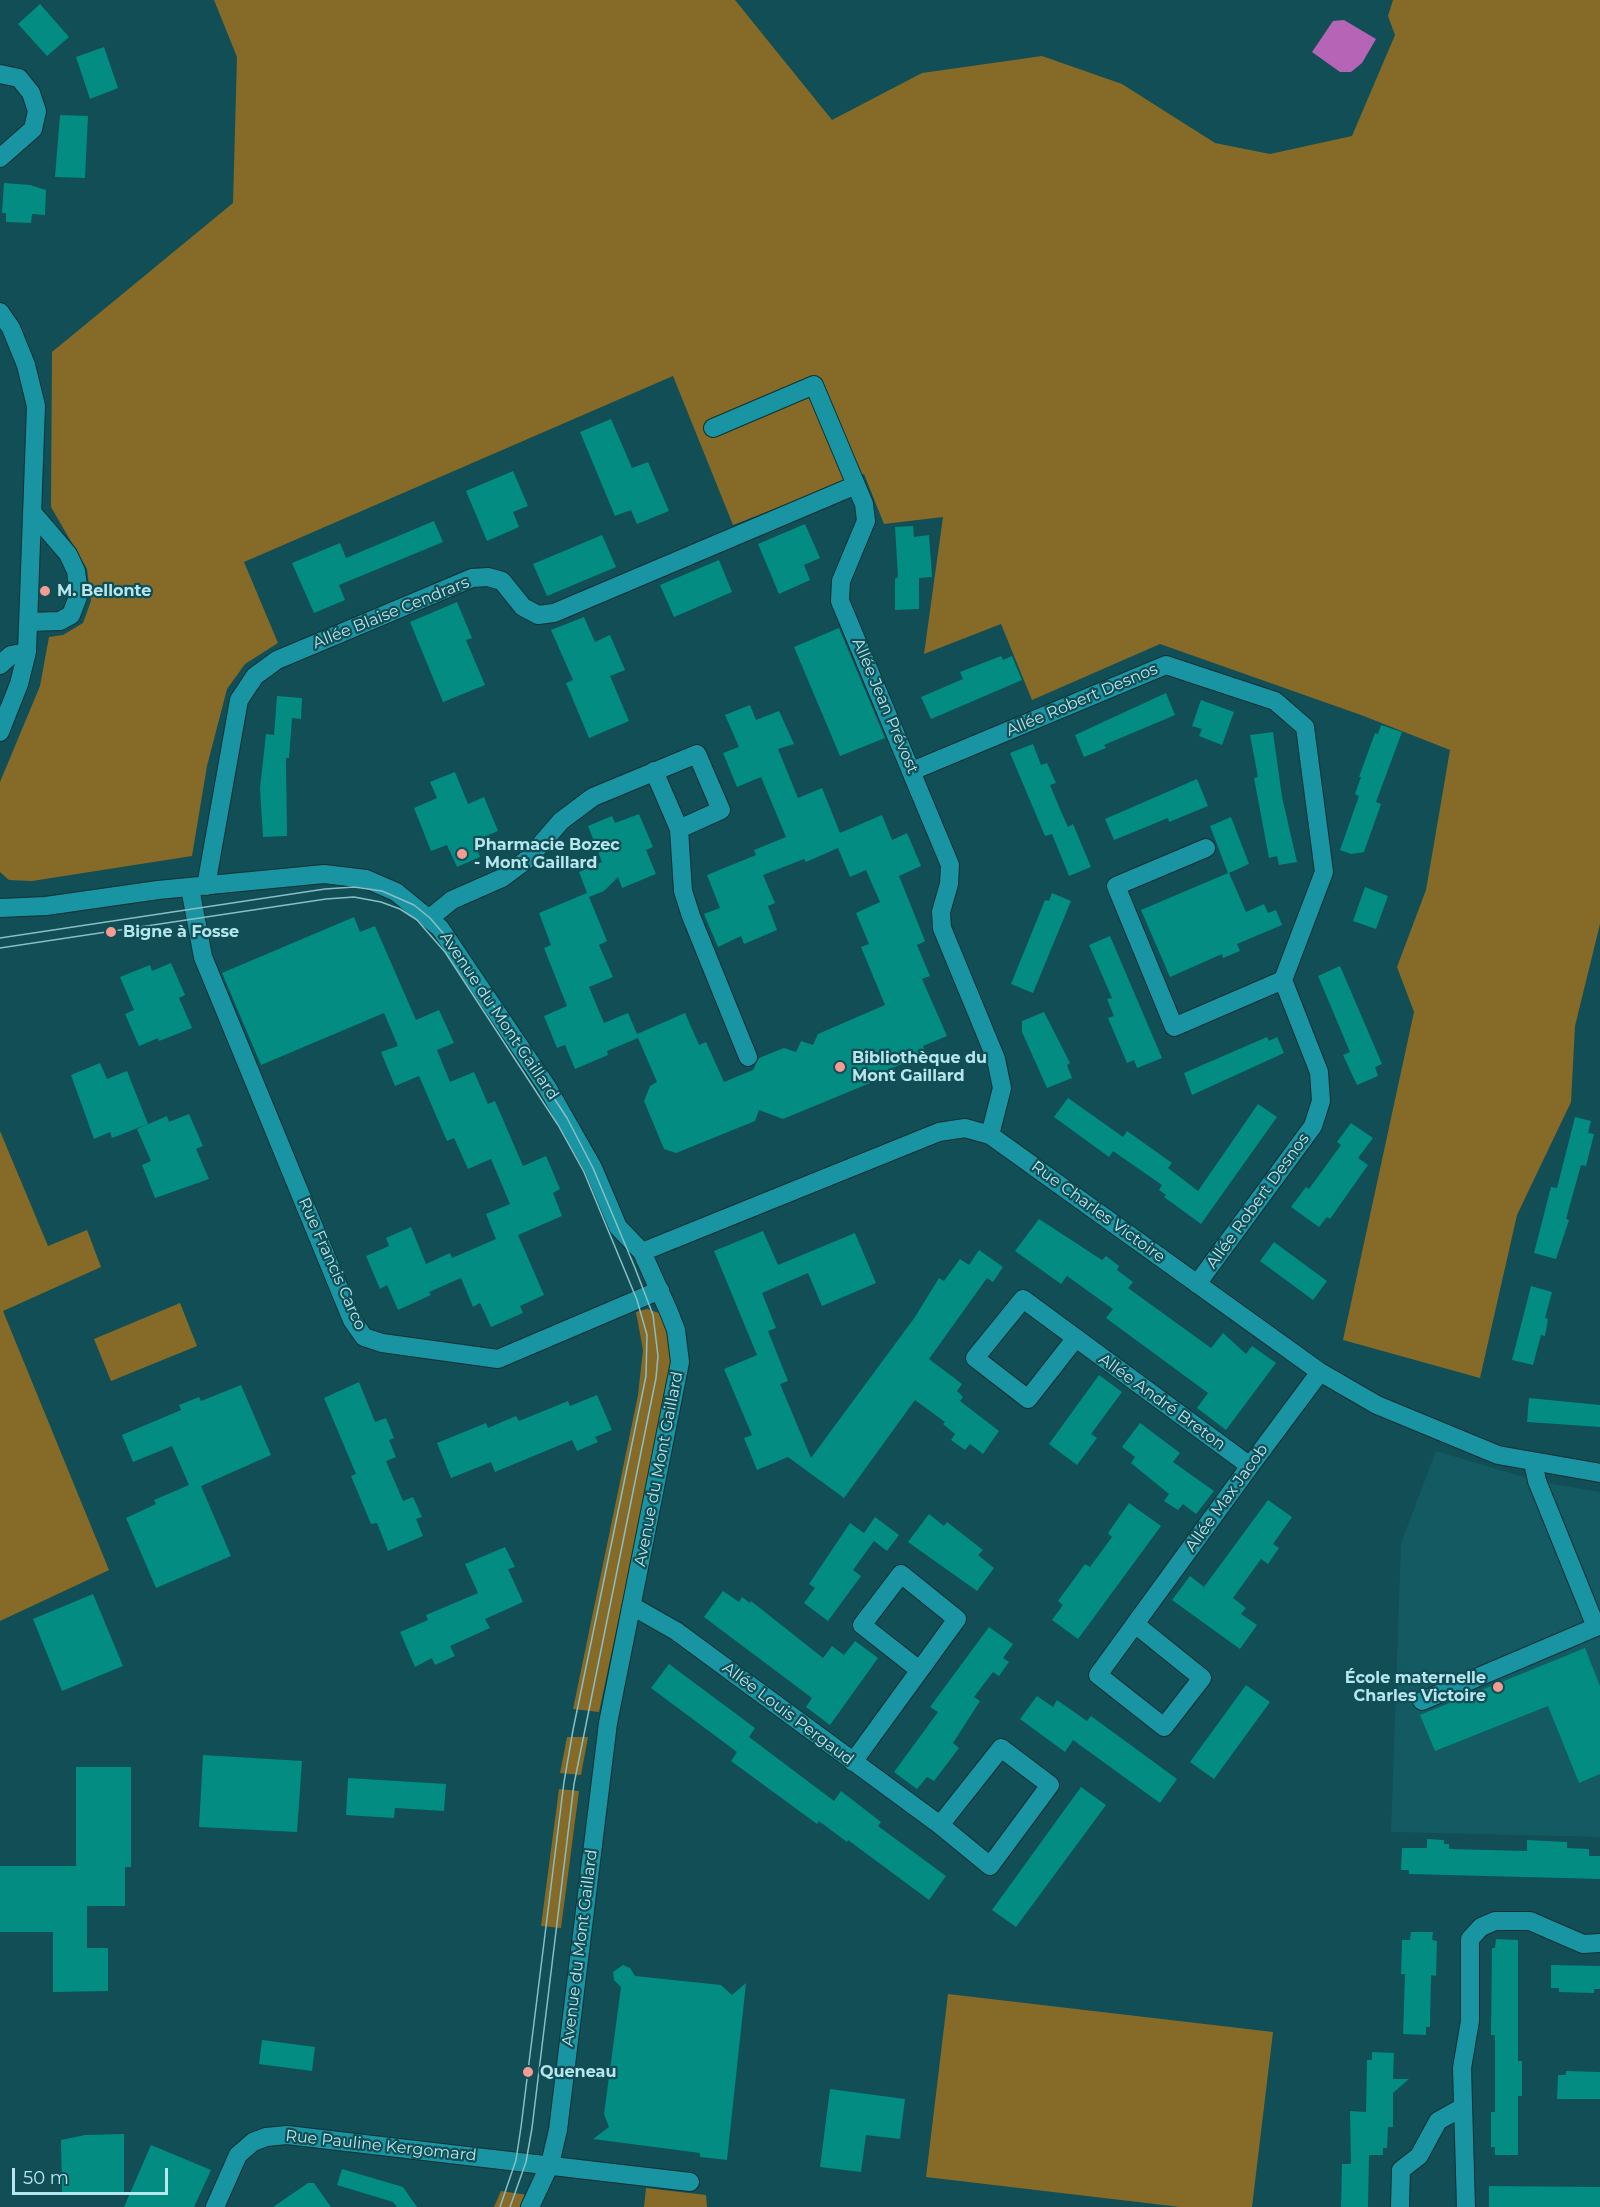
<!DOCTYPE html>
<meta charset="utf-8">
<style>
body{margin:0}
#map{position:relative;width:1600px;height:2207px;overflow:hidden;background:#114e55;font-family:Montserrat,sans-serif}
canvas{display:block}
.scale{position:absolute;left:12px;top:2168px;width:156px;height:27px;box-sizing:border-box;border:3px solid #b7e7ee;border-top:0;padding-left:8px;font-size:18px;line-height:21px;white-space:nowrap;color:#b7e7ee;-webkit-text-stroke:4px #114e55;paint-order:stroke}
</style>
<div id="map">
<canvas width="1600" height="2207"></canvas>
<div class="scale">50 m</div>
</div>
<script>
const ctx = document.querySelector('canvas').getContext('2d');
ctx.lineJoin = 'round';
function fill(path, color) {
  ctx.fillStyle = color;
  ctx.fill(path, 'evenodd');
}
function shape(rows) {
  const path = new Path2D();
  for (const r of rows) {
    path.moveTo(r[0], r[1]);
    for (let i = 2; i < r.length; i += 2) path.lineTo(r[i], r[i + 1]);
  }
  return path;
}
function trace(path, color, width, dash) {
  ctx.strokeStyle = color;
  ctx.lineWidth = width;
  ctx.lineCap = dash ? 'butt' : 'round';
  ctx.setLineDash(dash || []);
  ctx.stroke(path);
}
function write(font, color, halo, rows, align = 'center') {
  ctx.font = font + ' Montserrat,sans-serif';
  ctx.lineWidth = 4.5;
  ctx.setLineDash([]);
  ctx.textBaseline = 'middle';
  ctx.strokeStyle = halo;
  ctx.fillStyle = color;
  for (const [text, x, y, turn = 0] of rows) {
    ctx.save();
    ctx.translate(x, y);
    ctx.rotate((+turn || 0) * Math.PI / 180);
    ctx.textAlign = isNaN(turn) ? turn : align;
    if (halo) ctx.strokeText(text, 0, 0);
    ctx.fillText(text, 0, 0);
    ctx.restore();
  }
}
fill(shape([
 [1436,1451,1537,1481,1600,1492,1600,1837,1391,1832,1401,1543]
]), '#135a62');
fill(shape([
 [214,0,735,0,832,120,922,73,1042,56,1122,84,1215,143,1270,154,1352,136,1395,35,1388,16,1393,0,1600,0,1600,924,1575,1026,1571,1102,1517,1215,1480,1378,1343,1340,1414,1012,1397,967,1426,890,1450,750,1361,715,1160,644,1032,700,1001,624,924,654,943,517,884,524,864,474,733,525,673,376,244,562,278,643,245,664,227,689,207,766,192,856,32,881,9,880,0,872,0,782,40,686,49,637,63,635,83,623,91,601,87,569,51,507,52,352,233,203,237,57],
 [0,1131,48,1246,87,1230,101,1267,3,1311,109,1570,0,1621],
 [180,1303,197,1346,111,1381,94,1339],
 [647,1309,659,1313,667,1332,671,1355,669,1381,599,1712,573,1709,638,1395,643,1350,636,1312],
 [567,1737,588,1737,581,1775,560,1773],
 [559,1789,579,1791,561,1928,541,1926],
 [948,1994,1273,2032,1252,2207,1180,2207,926,2177],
 [646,2188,706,2195,707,2207,644,2207],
 [501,2191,528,2195,523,2207,494,2207]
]), '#866b28');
fill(shape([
 [1344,20,1376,39,1362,63,1351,72,1340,72,1312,52,1333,21]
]), '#b564b6');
fill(shape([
 [40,4,69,37,47,56,18,24],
 [104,47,118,88,90,99,76,57],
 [60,115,88,116,85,178,55,177],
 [4,183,30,185,46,190,45,215,32,214,31,223,6,222,6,213,2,213],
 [611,419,632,468,648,462,669,511,637,524,631,510,615,516,580,432],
 [513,471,528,506,513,512,519,527,487,541,466,491],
 [434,521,443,542,339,585,345,600,314,613,292,563,340,543,346,558],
 [805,524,820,558,804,565,810,580,779,594,758,544],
 [913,526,914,537,929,535,932,577,919,578,919,609,895,610,895,579,898,577,895,527],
 [602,535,616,567,547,596,533,564],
 [719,560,732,592,674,617,660,585],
 [457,602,472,638,466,640,485,685,443,702,410,622],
 [584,617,595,642,610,635,625,670,610,676,629,721,589,738,566,683,573,680,551,630],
 [839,628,885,738,840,756,794,647],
 [1001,656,1003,660,1012,656,1022,680,931,719,921,697,963,679,960,672],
 [1166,693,1175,715,1104,745,1106,748,1084,757,1075,735],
 [277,696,302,698,301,719,292,718,289,758,286,758,287,836,263,837,260,788,266,734,274,735],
 [1201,700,1234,712,1222,745,1199,736,1202,729,1192,726],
 [750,705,756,720,779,711,794,744,778,749,798,798,822,788,840,833,882,815,892,840,907,833,921,866,899,876,925,941,917,945,930,976,922,979,947,1036,923,1046,926,1054,885,1071,887,1076,783,1119,759,1110,755,1121,676,1153,664,1149,644,1101,650,1086,657,1082,638,1038,607,1051,608,1055,575,1069,565,1045,557,1048,544,1016,567,1006,544,948,551,945,539,913,587,893,579,872,602,862,588,826,612,816,615,823,639,814,653,847,646,850,656,874,622,888,618,877,604,891,589,897,607,941,599,945,613,977,589,987,604,1023,628,1013,637,1034,685,1013,699,1045,706,1042,724,1082,753,1070,759,1058,784,1048,796,1052,801,1041,813,1045,818,1034,885,1005,861,947,869,944,856,913,880,902,866,870,850,877,838,848,806,862,804,859,763,875,775,903,768,906,777,930,744,944,741,936,718,947,704,914,720,908,707,875,756,855,754,850,786,837,761,777,737,787,723,753,739,747,725,715],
 [1381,725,1402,732,1376,802,1381,804,1364,852,1351,854,1340,850,1359,796,1355,794,1361,777,1359,777,1375,733,1378,734],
 [1273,732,1282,797,1297,862,1279,865,1277,856,1269,858,1254,778,1258,777,1250,735],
 [1033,744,1041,765,1047,763,1056,783,1050,785,1059,807,1068,827,1073,824,1091,867,1069,876,1052,834,1045,836,1010,753],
 [455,772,468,804,484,797,498,831,474,841,480,857,457,867,447,845,431,851,414,808,437,798,430,782],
 [1197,779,1208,806,1169,822,1168,818,1114,840,1105,819],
 [1231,817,1249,864,1229,873,1246,912,1264,904,1268,913,1276,910,1282,925,1237,944,1240,951,1223,958,1222,954,1170,977,1141,910,1228,873,1210,826],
 [1365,887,1388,896,1376,929,1353,921],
 [1052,893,1071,901,1033,993,1011,984,1045,900,1049,901],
 [354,917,360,932,375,926,416,1020,439,1010,454,1043,437,1050,450,1082,474,1072,488,1104,495,1101,523,1166,546,1156,560,1189,553,1193,562,1216,518,1235,544,1295,520,1306,523,1313,491,1327,480,1303,473,1307,461,1278,429,1292,431,1295,398,1310,387,1285,380,1289,366,1256,389,1246,386,1238,411,1227,426,1264,450,1253,452,1258,496,1239,486,1214,510,1204,491,1159,468,1169,454,1138,447,1141,419,1076,395,1086,381,1052,398,1046,384,1013,261,1065,222,973],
 [1110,936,1162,1058,1137,1068,1134,1060,1127,1063,1108,1018,1114,1016,1107,999,1112,998,1089,945],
 [171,963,185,995,179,998,192,1028,159,1041,158,1038,139,1046,125,1014,134,1010,120,977,150,965,152,971],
 [1340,966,1382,1064,1375,1067,1378,1076,1357,1085,1343,1055,1350,1052,1318,976],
 [1044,1012,1070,1063,1067,1065,1072,1078,1047,1088,1022,1032,1022,1021],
 [1267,1037,1269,1041,1277,1037,1284,1053,1192,1095,1184,1073],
 [100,1063,107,1079,127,1071,148,1124,112,1138,110,1132,94,1139,71,1075],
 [1068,1098,1123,1137,1127,1131,1172,1163,1168,1168,1198,1191,1258,1104,1277,1117,1201,1224,1164,1197,1166,1195,1159,1190,1162,1185,1113,1151,1109,1157,1054,1117],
 [189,1114,203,1146,196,1149,209,1179,155,1198,142,1165,151,1161,137,1129,167,1116,169,1122],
 [1575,1117,1591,1121,1588,1133,1594,1134,1586,1166,1581,1165,1566,1219,1569,1220,1556,1259,1534,1253,1551,1187,1557,1188],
 [1351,1123,1373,1138,1358,1158,1368,1165,1330,1219,1327,1217,1319,1227,1291,1207,1306,1187,1309,1189,1341,1145,1337,1142],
 [1039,1219,1102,1260,1106,1256,1119,1266,1117,1270,1133,1282,1128,1288,1211,1348,1223,1333,1246,1354,1252,1346,1276,1363,1226,1430,1197,1408,1208,1393,1106,1318,1113,1309,1067,1276,1061,1284,1015,1251],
 [763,1231,778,1265,855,1233,876,1283,822,1306,808,1273,762,1293,776,1328,768,1331,788,1381,780,1384,811,1458,915,1317,939,1278,944,1281,960,1259,969,1265,979,1250,1003,1267,993,1282,987,1278,929,1359,962,1384,957,1391,963,1397,960,1401,999,1431,983,1454,970,1444,965,1450,951,1440,955,1434,943,1424,945,1422,915,1400,844,1498,788,1457,757,1470,744,1438,752,1435,724,1369,757,1355,714,1251],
 [1274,1242,1327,1281,1313,1300,1260,1261],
 [1531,1286,1552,1292,1545,1318,1548,1319,1545,1336,1541,1335,1533,1365,1512,1360],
 [1099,1375,1122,1392,1091,1434,1097,1438,1077,1465,1049,1444],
 [359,1382,375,1422,386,1418,394,1438,389,1440,396,1457,386,1461,403,1501,413,1497,422,1517,416,1519,423,1536,388,1551,377,1523,371,1524,351,1476,356,1474,324,1398],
 [241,1385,271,1455,201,1486,231,1556,156,1588,126,1518,156,1504,154,1500,189,1485,172,1446,133,1462,122,1435,181,1410,179,1405,199,1397,201,1401],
 [597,1395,612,1430,595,1437,598,1442,577,1451,572,1440,495,1472,491,1462,451,1478,437,1443,486,1423,488,1428,516,1416,519,1421,568,1401,570,1406],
 [1529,1398,1600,1405,1600,1427,1527,1422],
 [1140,1423,1180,1453,1173,1462,1214,1491,1196,1514,1183,1504,1178,1510,1164,1501,1169,1494,1131,1463,1135,1457,1122,1447],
 [1268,1500,1292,1517,1273,1544,1279,1548,1268,1564,1261,1559,1233,1598,1246,1608,1241,1614,1257,1625,1240,1649,1172,1600,1190,1576,1204,1587],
 [1129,1503,1161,1526,1078,1639,1052,1620,1063,1605,1058,1601,1085,1564,1090,1567,1112,1537,1108,1533],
 [929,1514,944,1526,947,1522,983,1550,978,1555,994,1568,977,1591,908,1542],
 [875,1517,899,1535,887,1551,874,1541,853,1570,861,1576,828,1621,804,1603,815,1588,809,1584,850,1523,864,1533],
 [505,1547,515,1567,508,1569,523,1602,485,1619,490,1628,450,1646,455,1656,435,1665,432,1658,415,1667,400,1632,428,1620,426,1615,478,1593,465,1564],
 [723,1591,739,1602,742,1597,750,1603,751,1601,823,1658,832,1646,844,1655,855,1641,878,1658,830,1725,806,1707,812,1698,704,1617],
 [93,1594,123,1666,62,1691,33,1619],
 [989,1627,1013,1644,1003,1658,1009,1662,999,1676,993,1672,974,1697,980,1701,953,1743,959,1748,934,1781,927,1777,917,1789,894,1772,938,1712,930,1707],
 [1585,1648,1600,1686,1600,1774,1579,1783,1548,1706,1435,1751,1420,1715],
 [669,1664,755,1728,749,1737,834,1801,841,1791,881,1822,878,1826,946,1876,929,1900,848,1840,847,1842,819,1821,817,1824,731,1761,737,1752,651,1688],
 [1246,1685,1270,1702,1214,1779,1190,1762],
 [1037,1696,1053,1707,1057,1700,1087,1721,1091,1716,1177,1779,1160,1803,1073,1740,1065,1752,1020,1719],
 [203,1755,302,1761,297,1832,199,1827],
 [76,1767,131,1767,131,1867,125,1867,125,1906,87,1906,87,1948,108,1948,108,1991,53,1992,53,1932,0,1932,0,1866,76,1866],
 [348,1778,446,1784,444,1811,395,1808,394,1818,346,1815],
 [1081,1787,1106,1805,1016,1927,992,1910],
 [1427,1839,1444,1840,1444,1844,1449,1844,1449,1849,1527,1851,1527,1840,1567,1842,1567,1848,1589,1849,1589,1856,1600,1856,1600,1879,1409,1874,1409,1870,1401,1870,1402,1848,1427,1848],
 [1411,1932,1433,1932,1432,1940,1437,1941,1436,1976,1431,1975,1430,2027,1426,2027,1426,2035,1403,2034,1405,1974,1401,1974,1402,1940,1410,1940],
 [1496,1939,1518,1940,1518,2061,1522,2061,1522,2096,1518,2096,1518,2155,1495,2155,1495,2147,1491,2147,1491,2112,1495,2112,1495,2035,1491,2035,1492,1948,1495,1948],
 [623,1965,630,1968,635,1976,721,1985,732,1995,746,1983,727,2160,700,2157,700,2153,593,2139,609,2127,604,2114,621,1987,614,1980,613,1972],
 [1551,1965,1600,1966,1600,1989,1594,1989,1594,1993,1559,1992,1559,1988,1551,1988],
 [262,2040,315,2047,312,2071,259,2064],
 [1372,2052,1394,2053,1393,2079,1409,2079,1393,2093,1393,2127,1388,2127,1387,2148,1383,2148,1383,2155,1369,2155,1368,2207,1341,2207,1342,2164,1351,2164,1350,2111,1366,2112,1367,2060,1372,2060],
 [1566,2071,1600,2072,1600,2099,1557,2099,1558,2075,1566,2075],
 [830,2089,905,2099,900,2139,866,2135,861,2172,820,2167],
 [124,2134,124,2194,62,2194,61,2140,85,2135],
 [151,2145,211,2170,194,2207,124,2207],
 [342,2169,403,2187,417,2207,397,2207,393,2202,337,2185],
 [308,2183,314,2183,331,2207,273,2207],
 [1489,2186,1600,2187,1600,2207,1489,2207]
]), '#028c82');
const minor = shape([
 [0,74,19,78,31,93,37,111,33,129,0,158],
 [0,312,11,328,26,365,36,406,27,652,19,684,0,732],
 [713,428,814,385,864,504,866,521,841,581,840,601,950,865,949,884,941,912,942,928,996,1059,1002,1088,990,1135],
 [28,622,60,621,71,615,79,594,76,571,68,554,32,512],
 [0,665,11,655,27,652],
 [654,771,679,829],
 [912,771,1166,665,1275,701,1305,727,1324,872,1283,980],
 [206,886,239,700,255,676,277,660,472,578,488,577,502,581,523,607,538,615,554,613,856,485],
 [190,888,203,957,352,1320,364,1337,382,1343,498,1359,660,1290],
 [0,908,46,906,158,890,324,874,366,879,396,892,440,928,547,1087,593,1168,618,1227,642,1252,669,1312,676,1330,680,1362,608,1723,558,2130,550,2164,530,2207],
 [430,918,452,900,502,878,529,858,561,821,593,797,697,754,721,810,679,829,683,891,691,916,748,1057],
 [642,1252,939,1132,965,1128,990,1135,1320,1372,1377,1405,1498,1455,1600,1473],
 [1197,1284,1313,1126,1321,1101,1319,1072,1283,980,1174,1027,1116,886,1206,848],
 [1075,1339,1028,1399,975,1358,1023,1299,1250,1466],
 [632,1606,676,1631,940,1825,990,1866,1050,1785,1001,1748,940,1825],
 [1135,1624,1202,1678,1164,1727,1098,1675,1135,1624,1250,1466,1320,1372],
 [1422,1701,1596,1627,1537,1481,1533,1462],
 [853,1762,957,1619,901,1574,862,1625,918,1669],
 [215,2207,238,2155,253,2142,266,2137,287,2135,690,2182],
 [1400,2207,1401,2170,1419,2156,1438,2121,1463,2107],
 [1466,2207,1462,2068,1470,2021,1470,1939,1481,1927,1495,1921,1530,1921,1583,1944,1600,1943]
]);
trace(minor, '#0e3135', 20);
trace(minor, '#1994a2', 18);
trace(shape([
 [0,938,325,889,354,887,382,891,414,905,430,918,455,947,567,1118,593,1168,635,1268,653,1315,658,1356,656,1378,574,1784,532,2128,526,2162,510,2207],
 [0,948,326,899,354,897,381,902,400,909,417,920,445,952,558,1125,584,1172,637,1300,647,1335,646,1376,573,1730,564,1782,521,2127,516,2160,500,2207]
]), '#8abec5', 1.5);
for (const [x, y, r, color] of [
 [45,591,6,"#f59c92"],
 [462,854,6,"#f59c92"],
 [111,932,6,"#f59c92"],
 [840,1067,6,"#f59c92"],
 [1498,1687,6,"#f59c92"],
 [528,2072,6,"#f59c92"]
]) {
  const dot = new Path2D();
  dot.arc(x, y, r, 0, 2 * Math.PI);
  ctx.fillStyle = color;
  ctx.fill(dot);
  trace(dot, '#114e55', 2);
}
write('bold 16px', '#b7e7ee', '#114e55', [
 ["M. Bellonte",57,591],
 ["Pharmacie Bozec",474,845],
 ["- Mont Gaillard",474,863],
 ["Bigne à Fosse",123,932],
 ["Bibliothèque du",852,1058],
 ["Mont Gaillard",852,1076],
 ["École maternelle",1486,1678,"right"],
 ["Charles Victoire",1486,1696,"right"],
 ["Queneau",540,2072]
], 'left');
write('16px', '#b7e7ee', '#114e55', [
 ["Allée Blaise Cendrars",391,613,-22],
 ["Allée Robert Desnos",1082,700,-23],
 ["Allée Jean Prévost",885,706,67],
 ["Avenue du Mont Gaillard",499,1016,56],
 ["Allée Robert Desnos",1258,1201,-54],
 ["Rue Charles Victoire",1098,1212,36],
 ["Rue Francis Carco",332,1264,66],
 ["Allée André Breton",1162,1402,36],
 ["Avenue du Mont Gaillard",659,1469,-79],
 ["Allée Max Jacob",1227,1498,-54],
 ["Allée Louis Pergaud",788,1714,37],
 ["Avenue du Mont Gaillard",580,1948,-83],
 ["Rue Pauline Kergomard",381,2146,6]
]);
</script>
